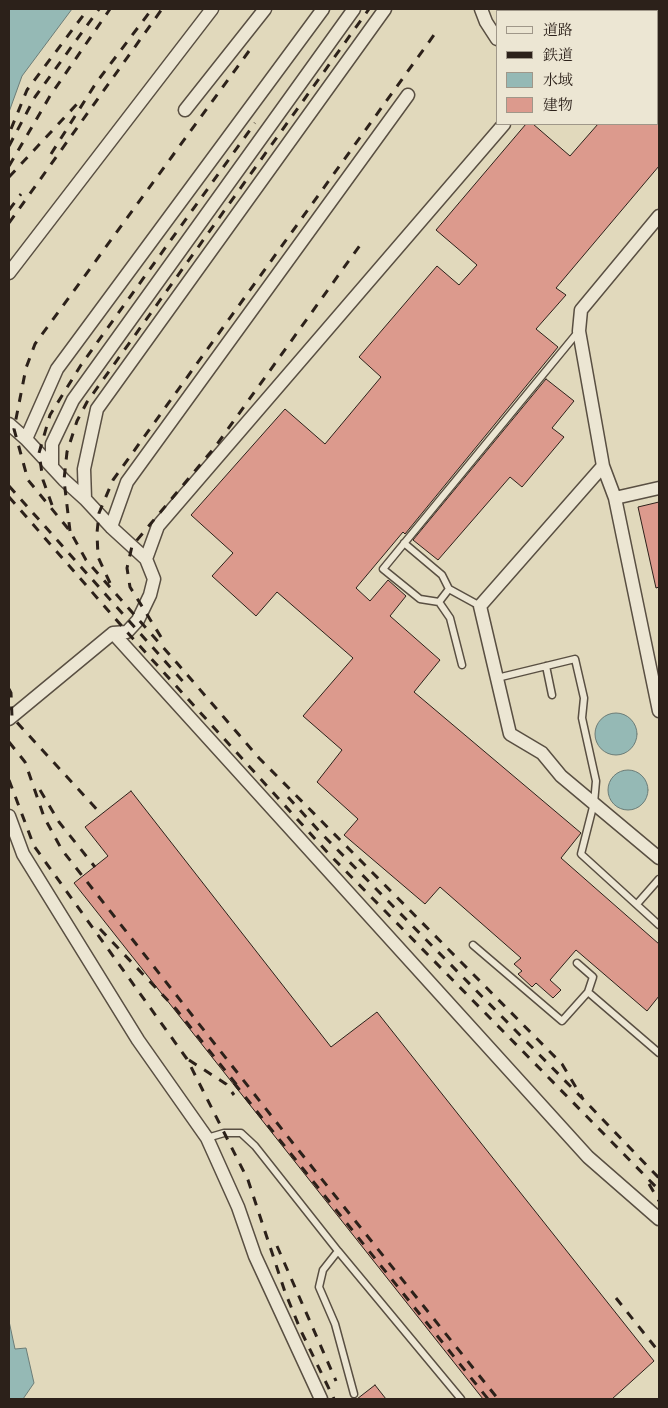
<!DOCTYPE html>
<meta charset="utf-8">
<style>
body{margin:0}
#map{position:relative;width:668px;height:1408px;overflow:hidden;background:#e1d9bc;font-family:Vollkorn,"Noto Serif JP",serif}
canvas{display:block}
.frame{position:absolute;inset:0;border:10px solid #2c211a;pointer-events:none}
.legend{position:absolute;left:496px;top:10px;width:162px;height:115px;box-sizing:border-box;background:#ece6d3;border:1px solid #9f9789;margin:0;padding:6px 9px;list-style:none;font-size:15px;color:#2c211a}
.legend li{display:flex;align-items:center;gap:10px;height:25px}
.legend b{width:25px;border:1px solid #9f9789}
</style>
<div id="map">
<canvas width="668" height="1408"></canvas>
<div class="frame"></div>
<ul class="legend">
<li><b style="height:6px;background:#ece6d3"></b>道路</li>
<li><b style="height:6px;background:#2c211a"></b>鉄道</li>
<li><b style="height:14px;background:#95b9b5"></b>水域</li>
<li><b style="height:14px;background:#dc9a8d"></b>建物</li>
</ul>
</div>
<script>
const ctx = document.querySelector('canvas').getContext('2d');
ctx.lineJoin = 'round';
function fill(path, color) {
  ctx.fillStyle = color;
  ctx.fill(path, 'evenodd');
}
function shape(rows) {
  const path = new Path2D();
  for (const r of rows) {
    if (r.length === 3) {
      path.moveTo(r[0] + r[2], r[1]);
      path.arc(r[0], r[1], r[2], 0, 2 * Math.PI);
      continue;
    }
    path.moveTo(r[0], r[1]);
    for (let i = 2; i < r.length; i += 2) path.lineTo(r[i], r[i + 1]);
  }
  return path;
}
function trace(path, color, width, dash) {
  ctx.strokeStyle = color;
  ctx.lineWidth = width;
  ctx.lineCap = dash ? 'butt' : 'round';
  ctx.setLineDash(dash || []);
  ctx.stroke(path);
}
const water = shape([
 [9,9,72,9,22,76,9,112,9,9],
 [616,734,21],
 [628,790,20],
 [9,1321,15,1349,26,1348,34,1383,23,1399,9,1399,9,1321]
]);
fill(water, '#95b9b5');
trace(water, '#6b7c77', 1);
const building = shape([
 [526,124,533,124,570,156,598,124,659,124,659,166,556,288,566,295,536,329,558,347,405,534,403,532,356,588,370,601,388,580,406,596,390,616,440,660,414,692,581,833,561,858,659,944,659,996,647,1011,576,950,550,980,561,990,553,998,536,983,532,987,518,974,522,971,514,964,521,958,440,887,425,904,344,835,358,819,317,782,342,750,303,716,353,658,277,592,256,616,212,576,233,553,191,515,285,409,325,444,381,377,359,357,437,266,459,285,477,265,436,230,526,124],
 [546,379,574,401,552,428,564,437,522,487,510,477,438,560,413,540,546,379],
 [659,502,659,587,656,588,638,507,659,502],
 [131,791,331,1047,377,1012,654,1361,612,1399,483,1399,74,883,108,856,85,827,131,791],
 [375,1385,386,1399,357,1399,375,1385]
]);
fill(building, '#dc9a8d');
trace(building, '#2c211a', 1);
const lane = shape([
 [404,543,442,575,449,589,480,606],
 [439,602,449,589],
 [462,665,450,618,439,602,420,599,383,569,578,332],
 [546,666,552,695],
 [497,678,575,659,584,698,582,718,596,781,594,803,581,854,659,925],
 [637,904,659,879],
 [473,945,562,1021,588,992,593,977,577,963],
 [588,992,659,1053],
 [207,1138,224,1133,241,1133,255,1146,338,1251,461,1399],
 [338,1251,323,1270,319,1287,335,1324,354,1394]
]);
const street = shape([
 [481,9,486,22,497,39],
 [558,9,560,11],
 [593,11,595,9],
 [657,19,659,16],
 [185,110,265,9],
 [659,216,581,310,579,331,603,466,615,498,659,711],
 [9,273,212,9],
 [9,424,26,439,64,480,85,499,111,527,146,559],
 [26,439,57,369,323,9],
 [603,466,480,606,510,734,542,753,561,776,659,858],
 [52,467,52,444,73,400,354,9],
 [615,498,659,488],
 [85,499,84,469,97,409,385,9],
 [111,527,127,482,408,95],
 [113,633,588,1157,659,1219],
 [9,719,113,633,127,632,138,620,150,595,154,579,146,559,158,526,504,124],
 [9,816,23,854,138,1040,207,1138,238,1207,255,1256,321,1399]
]);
trace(lane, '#594f42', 9);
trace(street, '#594f42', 15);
trace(lane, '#ece6d3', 6);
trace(street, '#ece6d3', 12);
trace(shape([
 [249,51,35,344,26,368,14,429,28,480,70,531,86,560,177,663,259,758,562,1064,583,1099],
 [11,129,27,90,88,9],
 [9,146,35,97,99,9],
 [51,154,96,83,152,9],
 [9,166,50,96,110,9],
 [9,177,77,104],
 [9,210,21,194],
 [9,223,162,9],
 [9,486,187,686],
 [9,497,127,632,328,853,659,1190],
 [52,505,43,480,39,453,50,415,81,365,255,123],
 [70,531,64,480,67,452,77,421,87,402,369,9],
 [110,583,98,557,97,533,99,513,113,480,439,28],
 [161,637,130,587,127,568,132,546,215,447,363,241],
 [9,689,11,693,12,717,101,814],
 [9,742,25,762,44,817,62,850,292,1142,498,1399],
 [9,780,34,846,187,1059,248,1180,285,1292,301,1331,334,1399],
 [40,790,59,822,95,867],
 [288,797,320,832,583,1099,659,1178],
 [100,929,176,1009,240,1089],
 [189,1060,226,1084,234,1095],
 [234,1083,488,1399],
 [649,1184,659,1201],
 [277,1246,336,1381],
 [616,1298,659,1352]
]), '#2c211a', 3, [9, 9]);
</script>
